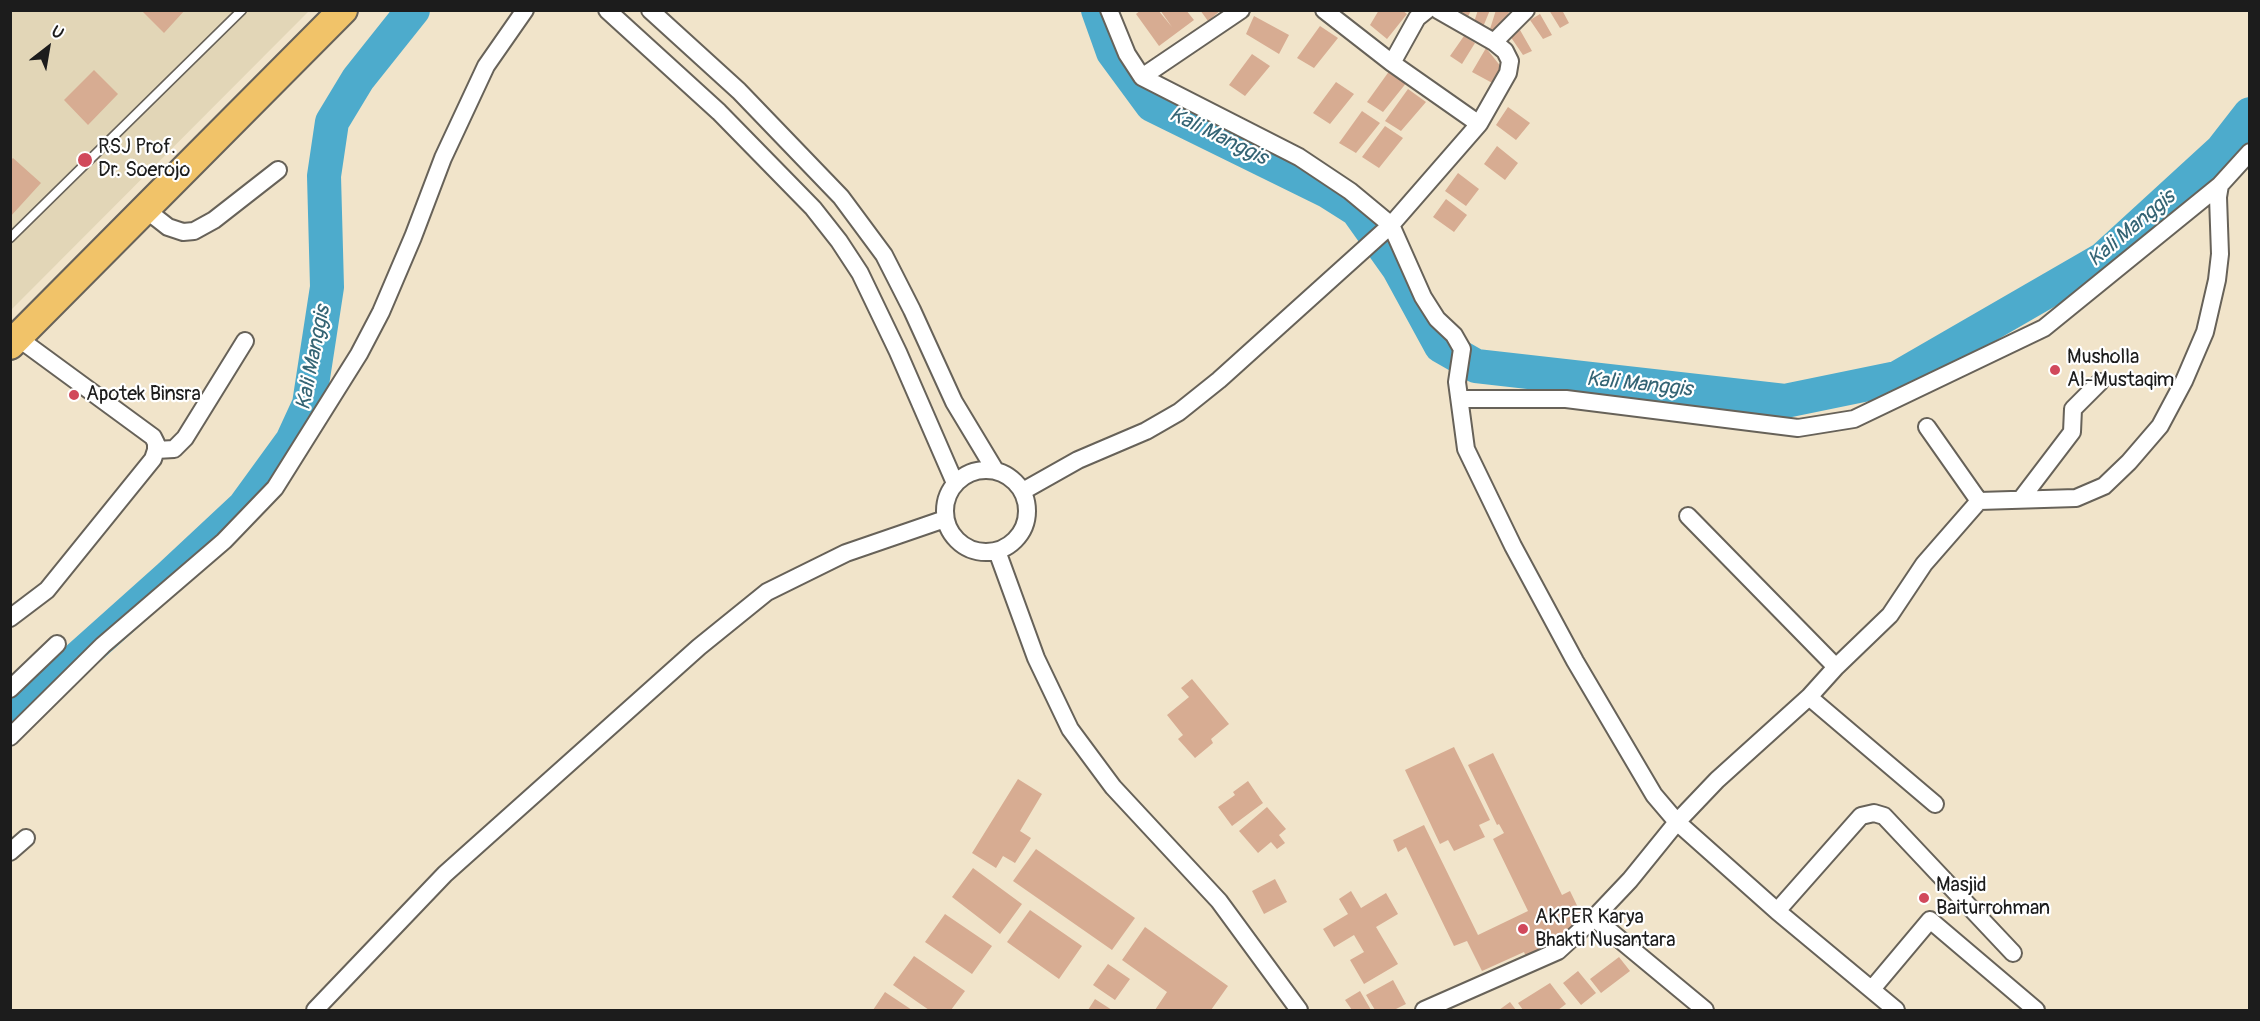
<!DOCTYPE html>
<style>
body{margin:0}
#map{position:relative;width:2260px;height:1021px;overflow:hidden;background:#f1e4ca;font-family:Pangolin,sans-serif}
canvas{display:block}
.frame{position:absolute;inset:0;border:12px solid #1c1c1c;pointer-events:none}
.north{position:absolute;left:18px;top:18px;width:60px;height:60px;-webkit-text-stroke:4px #fff;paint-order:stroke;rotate:31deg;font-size:16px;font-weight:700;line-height:24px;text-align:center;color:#1c1c1c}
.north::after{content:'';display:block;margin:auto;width:21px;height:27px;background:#1c1c1c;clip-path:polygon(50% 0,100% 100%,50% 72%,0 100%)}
</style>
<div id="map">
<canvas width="2260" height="1021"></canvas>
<div class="frame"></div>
<div class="north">U</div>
</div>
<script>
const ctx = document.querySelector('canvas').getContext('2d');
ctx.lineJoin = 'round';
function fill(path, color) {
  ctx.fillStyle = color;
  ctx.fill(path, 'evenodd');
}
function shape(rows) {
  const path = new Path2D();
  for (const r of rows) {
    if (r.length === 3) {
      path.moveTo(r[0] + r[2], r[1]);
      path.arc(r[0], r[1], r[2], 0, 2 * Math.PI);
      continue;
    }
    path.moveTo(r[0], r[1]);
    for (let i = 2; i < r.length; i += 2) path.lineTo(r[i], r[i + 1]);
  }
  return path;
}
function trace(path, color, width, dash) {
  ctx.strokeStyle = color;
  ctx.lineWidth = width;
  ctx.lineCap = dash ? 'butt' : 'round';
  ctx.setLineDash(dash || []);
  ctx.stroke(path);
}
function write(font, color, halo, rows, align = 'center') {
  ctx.font = font + ' Pangolin,sans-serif';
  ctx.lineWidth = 4.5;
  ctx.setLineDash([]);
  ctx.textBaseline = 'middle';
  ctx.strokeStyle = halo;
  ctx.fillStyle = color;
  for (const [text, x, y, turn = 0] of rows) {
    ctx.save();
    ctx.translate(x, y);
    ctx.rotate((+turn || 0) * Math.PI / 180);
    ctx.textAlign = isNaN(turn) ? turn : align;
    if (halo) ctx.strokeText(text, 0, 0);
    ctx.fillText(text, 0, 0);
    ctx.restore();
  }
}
fill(shape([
 [11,11,309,11,11,310]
]), '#e2d6b7');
trace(shape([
 [1098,10,1113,52,1152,105,1327,191,1357,210,1399,269,1441,346,1476,366,1785,401,1897,378,2103,259,2222,150,2250,114],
 [10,719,169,577,244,507,292,441,309,404,327,287,324,176,332,122,358,79,413,10]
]), '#4dabcc', 34);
fill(shape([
 [141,10,185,10,164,33],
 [1141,10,1158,10,1172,27,1160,10,1186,10,1194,20,1159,46,1136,14],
 [1200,10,1221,10,1208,21],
 [1379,10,1402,10,1407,14,1387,39,1370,25],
 [1460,10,1471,10,1467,19,1458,15],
 [1478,10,1490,10,1483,27,1474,22],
 [1496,10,1509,12,1499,34,1490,29],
 [1549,10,1562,10,1569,23,1560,28],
 [1540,14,1552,35,1543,39,1530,20],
 [1254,16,1289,35,1279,54,1246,34],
 [1320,26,1338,38,1314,68,1297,58],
 [1520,30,1532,51,1523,55,1510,36],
 [1464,36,1475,43,1462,64,1450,56],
 [1486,48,1502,68,1496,85,1472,72],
 [1252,54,1270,66,1245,96,1229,85],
 [94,70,118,94,88,125,64,100],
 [1390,70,1407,82,1383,112,1367,102],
 [1336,82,1354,94,1330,124,1313,113],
 [1408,89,1426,102,1401,131,1385,121],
 [1508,107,1530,123,1516,140,1496,125],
 [1362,111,1380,123,1356,153,1339,143],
 [1385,126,1403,138,1379,168,1362,157],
 [1497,146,1518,163,1505,180,1484,164],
 [13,158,41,183,10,217,10,161],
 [1458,173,1479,189,1466,206,1445,191],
 [1446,199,1467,215,1454,232,1433,217],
 [1192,679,1229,724,1211,739,1213,743,1195,758,1178,739,1183,735,1167,715,1189,697,1181,688],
 [1454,747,1490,820,1479,825,1485,837,1454,851,1448,840,1440,844,1405,770],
 [1493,753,1562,895,1570,891,1585,922,1538,944,1543,953,1528,961,1524,952,1482,971,1467,941,1454,946,1406,847,1398,852,1393,840,1424,825,1478,935,1528,911,1493,839,1504,833,1499,824,1497,825,1468,765],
 [1018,779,1042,794,1020,831,1031,838,1015,863,1003,856,996,868,972,853],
 [1248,781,1263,803,1232,826,1218,807,1235,795,1233,792],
 [1267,807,1286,829,1279,835,1285,843,1277,849,1271,842,1258,853,1239,831],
 [1036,849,1135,918,1112,950,1013,881],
 [973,868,1022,904,1000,934,952,897],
 [1275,879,1287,902,1264,914,1252,891],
 [1351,891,1361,908,1386,893,1398,914,1376,927,1398,964,1364,984,1350,960,1364,952,1354,935,1334,947,1323,929,1348,914,1339,899],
 [1030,910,1082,946,1059,979,1007,942],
 [945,914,992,946,972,974,925,942],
 [1145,927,1228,986,1211,1010,1155,1010,1167,992,1122,960],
 [914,956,965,991,951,1010,929,1010,893,985],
 [1619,957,1630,971,1601,993,1590,979],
 [1108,964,1130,979,1115,1000,1093,985],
 [1578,971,1596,993,1581,1005,1563,983],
 [1393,980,1406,1004,1394,1010,1375,1010,1366,995],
 [1550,983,1566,1004,1558,1010,1523,1010,1518,1003],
 [1360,991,1371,1010,1352,1010,1345,1000],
 [885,992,912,1010,873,1010],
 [1095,999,1112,1010,1088,1010],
 [1510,1002,1516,1010,1499,1010]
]), '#d7ac92');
const service = shape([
 [10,238,242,10]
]);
const minor = shape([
 [607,10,719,112,813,208,839,241,860,273,898,352,955,483],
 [650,10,739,91,841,197,884,255,912,310,954,402,995,470],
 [1109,10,1127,54,1142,77,1299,157,1350,191,1391,225,1423,297,1437,319,1454,335,1462,349,1457,382,1466,449,1513,546,1575,661,1654,795,1677,822,1777,911,1896,1010],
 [1438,10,1494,42,1505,51,1510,61,1508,73,1479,124],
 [1494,42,1526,10],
 [1392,63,1417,18,1427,10],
 [1142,77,1241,10],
 [145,209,168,227,183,232,194,231,214,220,278,170],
 [1460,399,1566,399,1798,428,1854,419,2044,328,2220,185],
 [1927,427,1979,501],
 [156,450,174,449,185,438,245,341],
 [986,511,41],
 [1023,491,1078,460,1146,431,1179,412,1219,380,1391,225,1479,124,1392,63,1324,10],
 [2021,499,2072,432,2073,409,2100,382],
 [1688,516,1836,667],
 [997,551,1036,658,1070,729,1113,787,1219,901,1299,1010],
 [10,618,47,590,153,459,156,450,156,443,153,437,18,338],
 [10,689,57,644],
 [1809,697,1935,804],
 [10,737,103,645,224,541,275,488,359,354,381,312,413,237,443,158,486,66,525,10],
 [10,852,26,838],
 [1777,911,1861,816,1874,813,1884,816,2013,953],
 [1594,918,1705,1010],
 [1872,989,1930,920,2036,1010],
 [315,1010,445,874,699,647,767,592,846,553,945,519],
 [1424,1010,1558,951,1594,918,1630,880,1677,822,1717,780,1809,697,1836,667,1890,615,1924,564,1979,501,2076,498,2104,486,2129,462,2160,426,2184,381,2205,332,2217,280,2220,254,2218,197,2220,185,2250,152]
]);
const trunk = shape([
 [10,345,343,10]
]);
trace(service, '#676259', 11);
trace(minor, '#676259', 20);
trace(trunk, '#676259', 32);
trace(service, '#fff', 8);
trace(minor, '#fff', 16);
trace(trunk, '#f1c369', 28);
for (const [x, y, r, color] of [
 [85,160,8,"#d1495b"],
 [2055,370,6,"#d1495b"],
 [74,395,6,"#d1495b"],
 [1924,898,6,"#d1495b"],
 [1523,929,6,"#d1495b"]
]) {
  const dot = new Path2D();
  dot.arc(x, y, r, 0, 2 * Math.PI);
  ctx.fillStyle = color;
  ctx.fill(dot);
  trace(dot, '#fff', 2);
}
write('20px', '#1c1c1c', '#fff', [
 ["RSJ Prof.",98,148],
 ["Dr. Soerojo",98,171],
 ["Musholla",2067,358],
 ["Al-Mustaqim",2067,381],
 ["Apotek Binsra",86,395],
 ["Masjid",1936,886],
 ["Baiturrohman",1936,909],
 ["AKPER Karya",1535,918],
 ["Bhakti Nusantara",1535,941]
], 'left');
write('italic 21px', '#346474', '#fff', [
 ["Kali Manggis",1218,137,26],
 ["Kali Manggis",2132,229,-40],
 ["Kali Manggis",314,358,-79],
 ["Kali Manggis",1639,385,6]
]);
</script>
